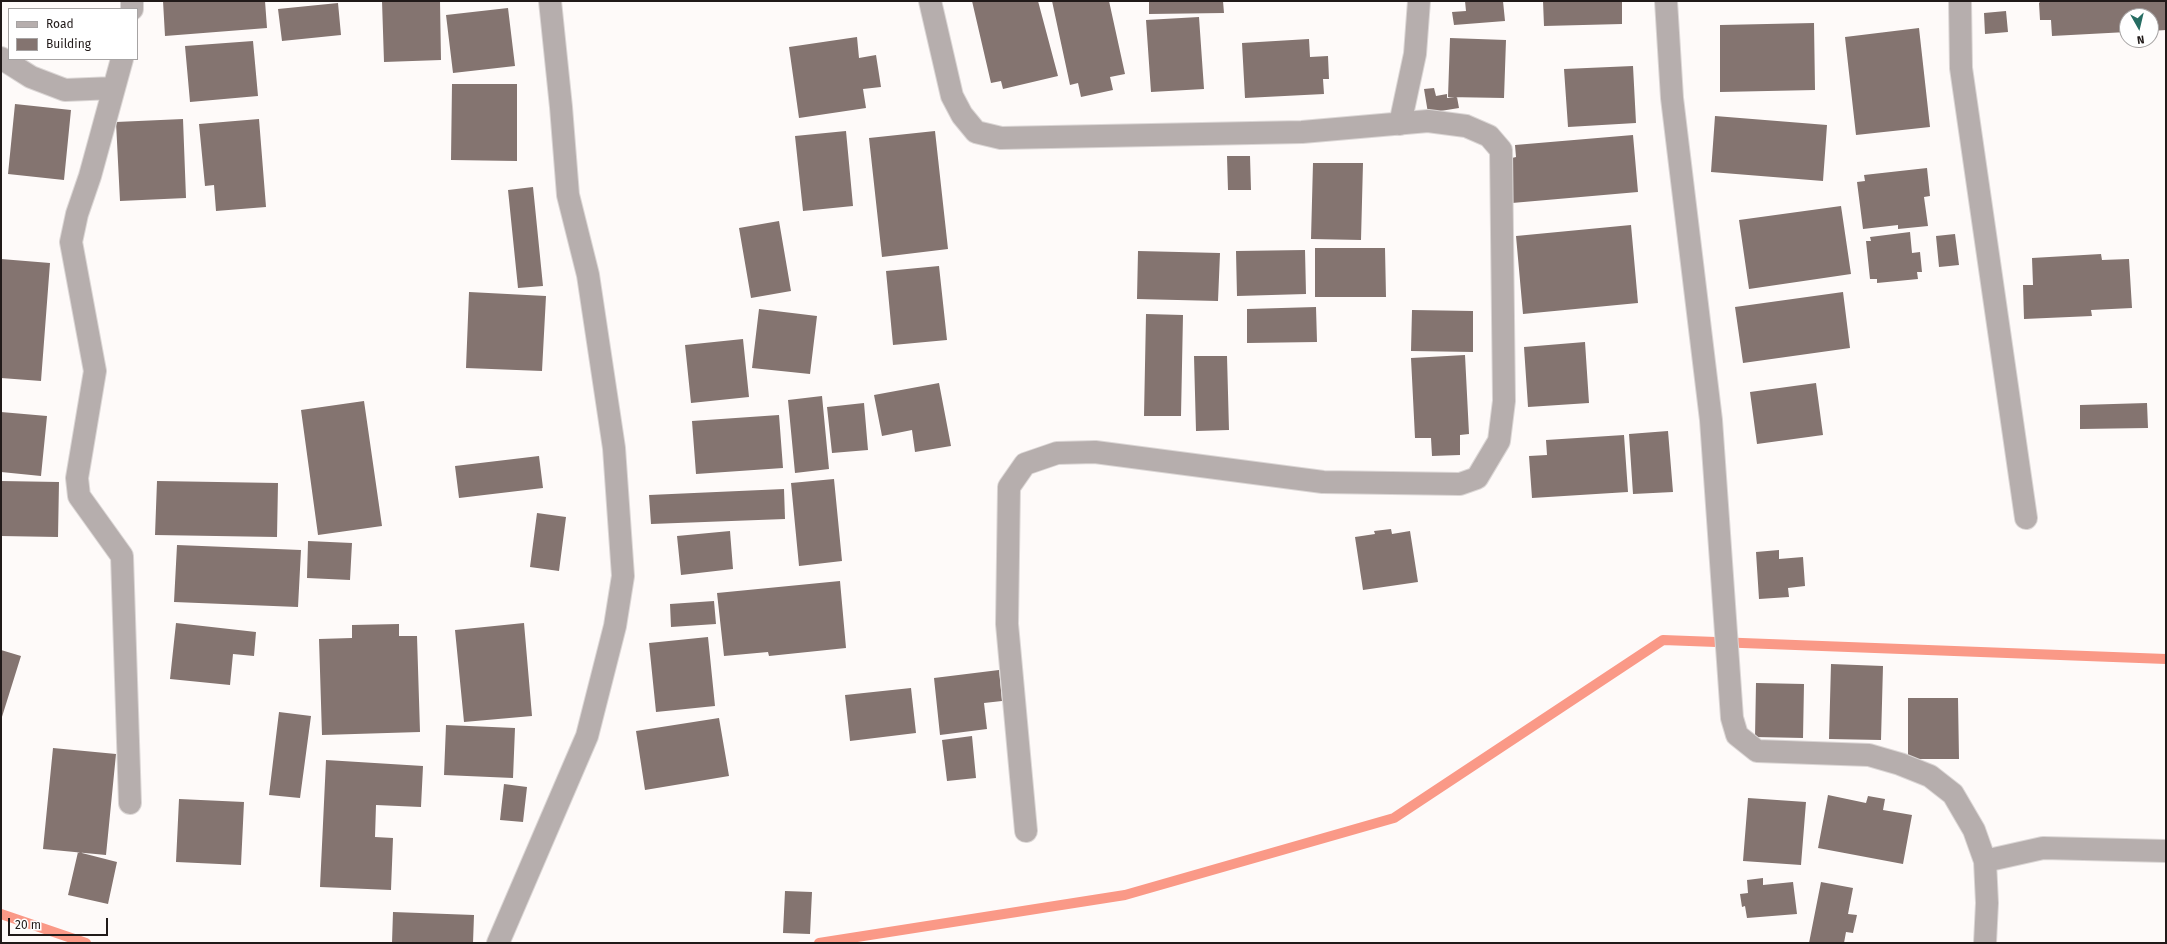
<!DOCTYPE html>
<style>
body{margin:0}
#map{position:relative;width:2167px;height:944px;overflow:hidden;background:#fefaf9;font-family:"Fira Sans",sans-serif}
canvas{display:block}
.frame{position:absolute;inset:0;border:2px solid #211a19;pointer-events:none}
.legend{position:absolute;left:8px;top:8px;width:130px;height:52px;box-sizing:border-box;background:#fff;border:1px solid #a6a3a3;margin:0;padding:5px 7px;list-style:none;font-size:12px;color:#211a19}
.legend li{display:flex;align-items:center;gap:8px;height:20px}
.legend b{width:20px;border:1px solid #a6a3a3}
.north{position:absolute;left:2119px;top:8px;width:40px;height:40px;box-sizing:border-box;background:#fff;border:1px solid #a6a3a3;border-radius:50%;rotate:172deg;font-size:11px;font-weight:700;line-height:16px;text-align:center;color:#211a19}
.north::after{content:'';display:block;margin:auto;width:14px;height:18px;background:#266d63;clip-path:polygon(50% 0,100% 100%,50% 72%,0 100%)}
.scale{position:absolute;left:8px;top:918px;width:100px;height:18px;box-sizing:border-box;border:2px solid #211a19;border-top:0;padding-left:5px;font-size:12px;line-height:14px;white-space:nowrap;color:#211a19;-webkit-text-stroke:3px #fff;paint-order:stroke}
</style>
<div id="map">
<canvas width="2167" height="944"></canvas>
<div class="frame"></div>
<ul class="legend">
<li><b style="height:5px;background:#b6aead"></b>Road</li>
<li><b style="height:11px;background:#847470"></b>Building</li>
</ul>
<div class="north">N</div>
<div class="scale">20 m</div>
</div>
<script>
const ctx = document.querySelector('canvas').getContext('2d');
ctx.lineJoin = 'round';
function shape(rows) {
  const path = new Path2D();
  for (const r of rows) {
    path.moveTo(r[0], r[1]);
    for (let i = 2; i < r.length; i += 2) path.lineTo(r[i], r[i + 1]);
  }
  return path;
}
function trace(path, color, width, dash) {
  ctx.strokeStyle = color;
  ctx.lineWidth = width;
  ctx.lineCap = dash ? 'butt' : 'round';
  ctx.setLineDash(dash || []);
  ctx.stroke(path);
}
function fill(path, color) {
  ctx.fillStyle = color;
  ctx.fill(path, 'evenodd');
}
trace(shape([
 [1,914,86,943],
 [819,943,1125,895,1394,818,1663,640,2166,659]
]), '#fa9987', 10);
fill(shape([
 [163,1,265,1,267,28,165,36],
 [382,1,440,1,441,60,384,62],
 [972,1,1038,1,1058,76,1003,89,1001,81,991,83],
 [1052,1,1109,1,1125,74,1110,77,1113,90,1081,97,1078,83,1070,85],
 [1149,1,1223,1,1224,13,1149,14],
 [1465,1,1503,1,1505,21,1454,25,1452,12,1466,11],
 [1543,1,1622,1,1622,24,1544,26],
 [2041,1,2166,1,2166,30,2151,31,2151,16,2127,16,2127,32,2052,36,2051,20,2040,20,2039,3],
 [338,3,341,35,282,41,278,9],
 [508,8,515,66,453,73,446,15],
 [2006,11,2008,32,1985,34,1984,13],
 [1199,17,1204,89,1151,92,1146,20],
 [1814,23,1815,90,1720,92,1720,25],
 [1919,28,1930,127,1856,135,1845,37],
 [857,37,859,58,876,55,881,87,863,89,866,108,799,118,789,47],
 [1450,38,1506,40,1504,98,1448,97],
 [1309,39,1310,57,1328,56,1329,79,1323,79,1324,94,1245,98,1242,43],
 [253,41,258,96,190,102,185,46],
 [1633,66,1636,123,1568,127,1564,69],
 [452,84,517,84,517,161,451,160],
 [1434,88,1436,96,1447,94,1447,98,1457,97,1459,108,1428,113,1424,89],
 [15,104,71,110,64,180,8,174],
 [1715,116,1827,125,1823,181,1711,172],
 [183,119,186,198,120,201,116,122],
 [259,119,266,207,216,211,214,185,205,186,199,124],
 [846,131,853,206,803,211,795,136],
 [935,131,948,249,882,257,869,138],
 [1633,135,1638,192,1512,203,1509,162,1513,162,1512,158,1516,157,1515,145],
 [1227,156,1250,156,1251,190,1228,190],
 [1313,163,1363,163,1361,240,1311,239],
 [1927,168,1930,196,1924,197,1928,226,1898,229,1898,225,1863,229,1857,182,1865,181,1864,175],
 [533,187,543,286,518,288,508,190],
 [1841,206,1851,274,1749,289,1739,220],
 [779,221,791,291,751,298,739,228],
 [1631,225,1638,303,1523,314,1516,236],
 [1910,232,1912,253,1920,252,1922,272,1917,272,1918,279,1877,283,1877,279,1870,279,1866,241,1871,241,1870,237],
 [1955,234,1959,265,1939,267,1936,236],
 [1315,248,1385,248,1386,297,1315,297],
 [1305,250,1306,294,1237,296,1236,251],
 [1138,251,1220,253,1218,301,1137,299],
 [2101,254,2102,260,2129,259,2132,308,2091,310,2092,316,2024,319,2023,285,2033,285,2032,258],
 [1,259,50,263,41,381,1,378],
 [939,266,947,340,893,345,886,271],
 [469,292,546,296,542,371,466,368],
 [1843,292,1850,348,1743,363,1735,307],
 [1316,307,1317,342,1247,343,1247,309],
 [759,309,817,316,810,374,752,368],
 [1412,310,1473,311,1473,352,1411,351],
 [1146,314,1183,315,1181,416,1144,416],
 [743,339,749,397,691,403,685,345],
 [1585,342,1589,403,1528,407,1524,347],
 [1465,355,1469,434,1460,435,1460,455,1432,456,1431,438,1415,438,1411,358],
 [1194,356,1227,356,1229,430,1196,431],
 [939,383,951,446,915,452,912,430,882,436,874,395],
 [1816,383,1823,435,1757,444,1750,392],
 [822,396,829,469,795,473,788,400],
 [364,401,382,526,318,535,301,410],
 [864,403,868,450,832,453,827,407],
 [2147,403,2148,428,2080,429,2080,405],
 [1,412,47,416,41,476,1,472],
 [779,415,783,468,696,474,692,421],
 [1668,431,1673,492,1633,494,1629,434],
 [1624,435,1628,492,1532,498,1529,456,1547,455,1546,440],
 [539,456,543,488,459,498,455,466],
 [834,479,842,561,799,566,791,483],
 [1,481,59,482,58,537,1,536],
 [157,481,278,483,277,537,155,535],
 [784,489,785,519,651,524,649,495],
 [537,513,566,517,559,571,530,567],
 [1391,529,1392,534,1410,531,1418,582,1363,590,1355,537,1375,534,1374,531],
 [730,531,733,569,681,575,677,536],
 [308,541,352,543,350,580,307,578],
 [177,545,301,550,298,607,174,602],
 [1779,550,1779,559,1803,557,1805,586,1788,588,1789,597,1759,599,1756,552],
 [840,581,846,648,769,656,768,652,724,656,717,593],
 [714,601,716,624,671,627,670,604],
 [176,623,256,632,254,656,233,654,230,685,170,679],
 [524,623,532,716,464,722,455,630],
 [399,624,399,636,417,636,420,732,322,735,319,639,352,638,352,625],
 [708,637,715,706,656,712,649,643],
 [1,650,21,656,1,720],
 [1831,664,1883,666,1881,740,1829,739],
 [999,670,1002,701,984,703,987,729,940,735,934,678],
 [1756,683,1804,684,1803,738,1755,737],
 [911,688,916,733,850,741,845,695],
 [1908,698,1958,698,1959,759,1908,759],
 [279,712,311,716,300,798,269,795],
 [719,718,729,776,645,790,636,731],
 [446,725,515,728,513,778,444,775],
 [972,736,976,778,947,781,942,740],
 [53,748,116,754,106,855,43,849],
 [326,760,423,766,421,807,376,805,375,837,393,838,391,890,320,887],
 [504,784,527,787,523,822,500,820],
 [1828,795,1866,803,1868,796,1885,799,1883,810,1912,815,1903,864,1818,848],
 [1748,798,1806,802,1801,865,1743,861],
 [179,799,244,802,241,865,176,862],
 [78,852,117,862,108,904,68,895],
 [1763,878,1763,885,1793,882,1797,914,1747,918,1745,906,1742,907,1740,894,1748,893,1747,880],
 [1821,882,1853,888,1848,914,1857,915,1853,933,1846,932,1844,943,1809,943],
 [785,891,812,892,810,934,783,933],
 [393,912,474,915,473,943,392,943]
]), '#847470');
const street = shape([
 [930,1,952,96,962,115,976,132,1001,138,1302,132,1428,121,1466,126,1489,136,1501,150,1504,401,1499,441,1477,478,1460,484,1323,482,1095,452,1057,453,1025,464,1009,487,1007,624,1026,831],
 [1666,1,1672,98,1711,420,1732,718,1737,735,1757,751,1869,755,1900,764,1930,776,1953,794,1974,830,1985,861,1987,903,1985,943],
 [1960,1,1961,68,2026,518],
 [132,9,132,1],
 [1,58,31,77,65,90,114,88],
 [122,59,90,176,77,214,71,242,95,371,77,478,79,496,122,556,130,803],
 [1400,124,1415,54,1419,1],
 [1985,861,2043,848,2166,851],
 [498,943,587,736,615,626,623,576,614,448,588,275,568,195,561,107,550,1]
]);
trace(street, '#dbd6d5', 24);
trace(street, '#b6aead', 22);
</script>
